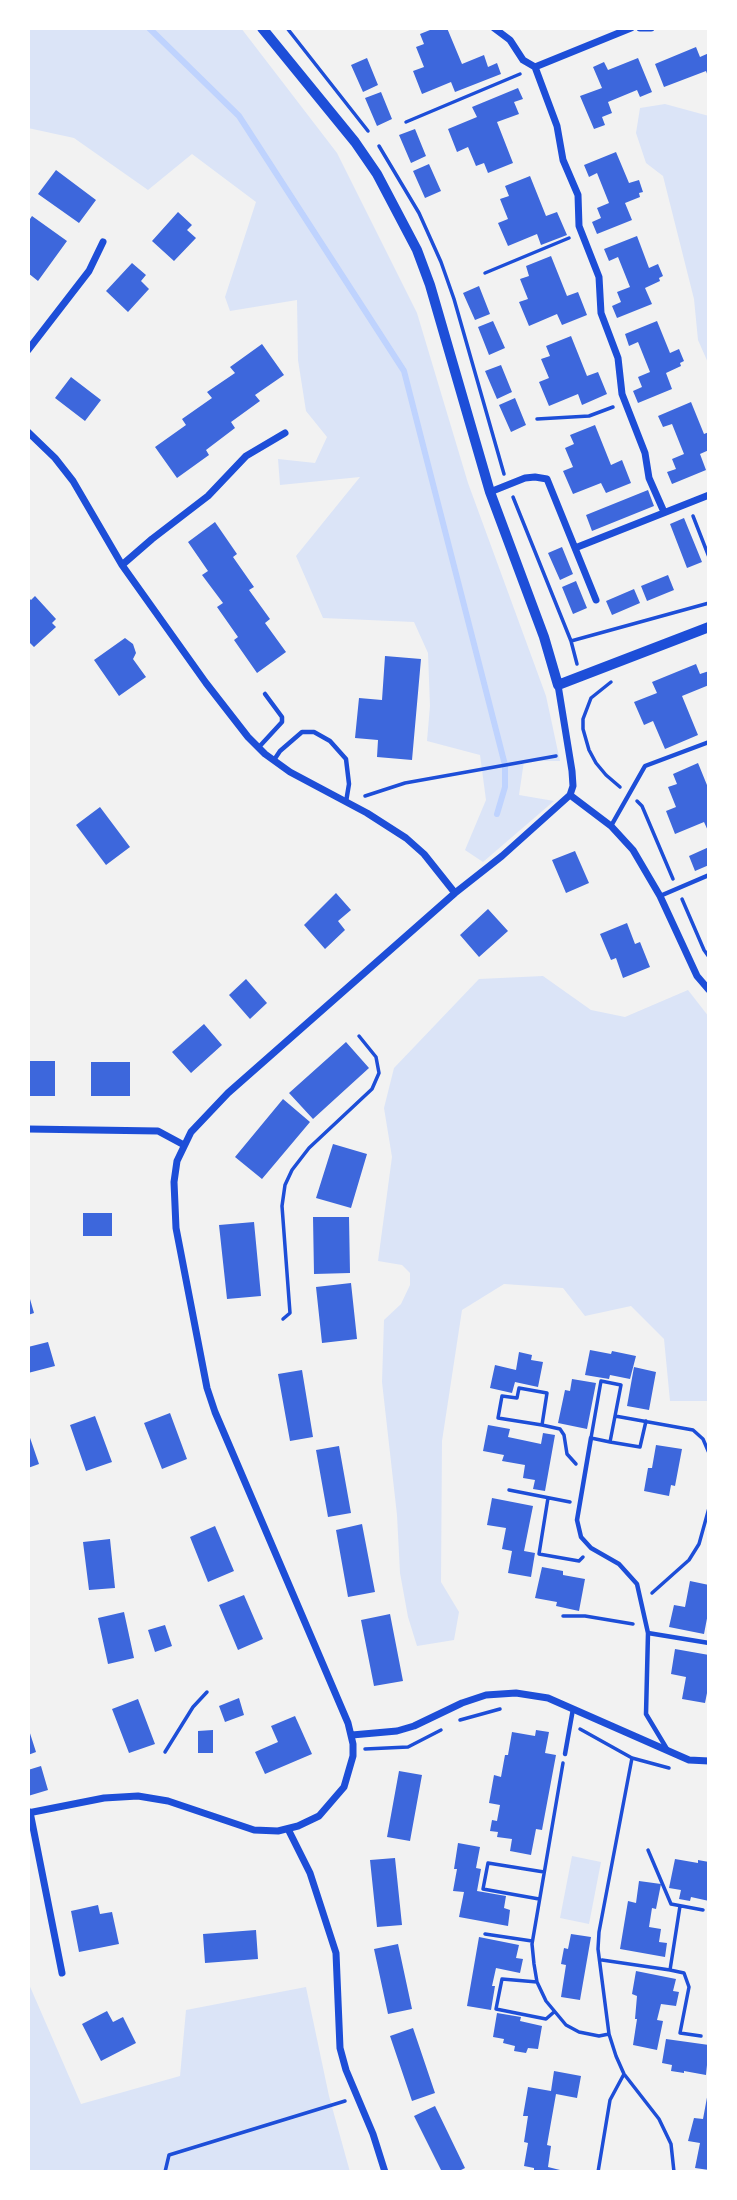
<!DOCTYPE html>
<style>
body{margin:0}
#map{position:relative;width:737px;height:2200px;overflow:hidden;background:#f2f2f2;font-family:"Alegreya Sans",sans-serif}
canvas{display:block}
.frame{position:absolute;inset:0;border:30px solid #fff;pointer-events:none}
</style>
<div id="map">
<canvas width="737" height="2200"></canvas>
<div class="frame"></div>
</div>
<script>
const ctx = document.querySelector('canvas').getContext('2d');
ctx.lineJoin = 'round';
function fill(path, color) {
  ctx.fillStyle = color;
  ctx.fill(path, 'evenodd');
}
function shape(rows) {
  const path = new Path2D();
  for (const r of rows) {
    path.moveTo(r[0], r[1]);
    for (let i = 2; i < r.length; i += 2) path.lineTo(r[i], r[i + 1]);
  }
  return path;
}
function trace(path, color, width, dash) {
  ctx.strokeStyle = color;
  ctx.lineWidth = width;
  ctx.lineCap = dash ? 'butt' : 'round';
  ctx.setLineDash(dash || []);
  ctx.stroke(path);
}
fill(shape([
 [28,28,241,28,337,153,417,313,468,483,546,696,560,761,524,761,519,795,554,801,483,862,465,850,486,800,480,755,427,741,430,706,428,653,414,622,323,618,296,556,360,477,280,485,278,459,315,463,327,437,306,411,298,360,297,300,230,311,225,297,256,202,192,154,148,190,74,138,28,128],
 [665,104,709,116,709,365,698,340,694,299,663,176,646,163,636,133,640,108],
 [543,976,591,1010,625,1017,688,990,709,1017,709,1401,670,1401,664,1339,631,1306,585,1316,563,1288,504,1284,462,1310,442,1441,441,1582,459,1612,454,1640,417,1646,408,1617,400,1573,397,1515,382,1382,384,1320,401,1304,410,1285,410,1273,402,1265,378,1261,392,1157,384,1108,394,1068,479,979],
 [572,1856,601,1862,589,1924,560,1918],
 [28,1982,81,2104,180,2076,186,2010,306,1987,329,2096,350,2172,28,2172]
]), '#dbe4f7');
trace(shape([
 [149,28,239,116,404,371,505,765,505,787,497,814]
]), '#bfd3fe', 6);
fill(shape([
 [435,28,447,28,462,64,484,55,488,67,497,63,501,74,455,92,451,82,422,94,413,71,424,67,416,47,424,44,420,34],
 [696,47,700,57,709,53,709,79,706,71,664,87,655,64],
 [367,58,378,85,363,92,351,65],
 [638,58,652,92,640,97,637,90,608,102,612,113,602,117,605,125,594,129,580,96,602,88,593,67,604,62,608,70],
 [518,88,523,99,514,102,519,114,497,122,513,163,488,173,484,163,476,166,468,147,457,152,448,129,477,117,472,107],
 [381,92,392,119,377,126,365,98],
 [415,129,426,156,411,163,399,135],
 [616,152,629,183,639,180,643,192,639,193,640,197,625,203,632,220,597,234,592,222,601,218,597,208,609,203,597,173,589,177,584,165],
 [429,164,441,191,425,198,413,171],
 [56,170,96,200,79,223,38,194],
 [530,176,546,216,557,212,567,235,541,245,537,234,508,246,498,223,508,219,500,199,509,196,505,186],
 [178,212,192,225,187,230,196,238,174,261,152,241],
 [32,216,67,241,38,281,28,273,28,222],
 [637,236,649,268,658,264,663,276,659,278,660,281,645,288,652,304,617,318,612,306,621,302,617,292,630,287,618,257,609,261,604,249],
 [551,256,567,296,578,292,587,315,562,325,557,314,529,326,519,302,528,299,520,279,529,276,526,266],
 [132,263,146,275,141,281,149,289,128,312,106,291],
 [479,286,490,314,475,320,463,293],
 [493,321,505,348,489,355,478,327],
 [657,321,670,353,679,349,684,361,680,363,681,366,666,373,672,389,638,403,633,391,642,387,638,377,650,372,638,342,629,346,625,334],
 [571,336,587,376,598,372,607,394,582,405,578,394,549,406,539,382,549,378,541,359,550,356,546,346],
 [262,344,284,375,255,395,260,401,231,422,235,428,206,450,209,455,177,478,155,447,186,425,182,419,212,398,207,392,235,373,230,367],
 [501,365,512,392,497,399,485,371],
 [71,377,101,400,85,421,55,398],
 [515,398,526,425,511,432,499,405],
 [691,402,704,434,709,432,709,450,700,454,706,470,672,484,667,472,676,469,672,459,684,454,672,424,663,427,658,416],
 [595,425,611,465,622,460,631,483,606,493,601,483,573,494,563,471,573,467,565,448,574,444,570,435],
 [648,490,654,506,592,531,586,515],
 [684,518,702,562,687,568,670,524],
 [215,522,237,554,233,557,254,587,249,590,270,619,265,623,286,652,257,673,234,640,238,637,217,607,223,603,202,575,208,571,188,542],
 [562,547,573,574,560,580,548,553],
 [668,575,674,590,647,601,641,586],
 [576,581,587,608,573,614,562,587],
 [634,589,640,603,612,615,606,601],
 [35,596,56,619,52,623,56,627,34,647,28,641,28,597,31,600],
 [125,638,133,644,136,653,133,659,146,677,119,696,94,660],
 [385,656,421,659,412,760,377,757,378,740,355,738,359,698,382,700],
 [696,664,700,674,709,671,709,685,682,696,698,735,665,749,653,721,644,725,634,702,657,693,652,682],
 [698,763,709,790,709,833,704,822,675,834,666,811,676,807,668,787,677,784,673,774],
 [100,807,130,847,106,865,76,825],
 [709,847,709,865,695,871,689,856],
 [575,851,589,883,566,893,552,860],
 [336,893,351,910,338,921,345,930,325,949,304,925],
 [488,909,508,931,479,957,460,935],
 [627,923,635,944,640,942,650,967,623,978,616,958,611,960,600,934],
 [246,979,267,1003,250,1019,229,995],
 [204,1024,222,1045,191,1073,172,1052],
 [346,1042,369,1068,313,1119,289,1093],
 [28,1061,55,1061,55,1096,28,1096],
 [91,1062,130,1062,130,1096,91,1096],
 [283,1099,310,1122,262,1179,235,1157],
 [333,1144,367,1154,351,1208,316,1198],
 [83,1213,112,1213,112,1236,83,1236],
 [313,1217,349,1217,350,1273,314,1274],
 [254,1222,261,1296,227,1299,219,1225],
 [351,1283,357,1339,322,1343,316,1287],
 [28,1292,34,1313,28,1315],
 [48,1342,55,1366,28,1373,28,1347],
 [590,1350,611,1354,612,1351,636,1356,630,1379,610,1375,609,1379,585,1375],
 [519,1352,532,1355,531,1360,543,1362,538,1387,515,1382,512,1393,490,1388,495,1365,516,1370],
 [634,1367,656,1372,649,1410,627,1406],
 [302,1370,313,1437,290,1441,278,1374],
 [572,1379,596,1383,587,1429,558,1423,565,1390,570,1391],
 [170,1413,187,1459,162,1469,144,1423],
 [95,1416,112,1462,86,1471,70,1425],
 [488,1425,510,1429,508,1437,541,1444,543,1433,555,1435,545,1491,533,1489,535,1480,523,1478,525,1465,502,1461,504,1455,483,1451],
 [28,1432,39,1464,28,1468],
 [656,1445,682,1449,675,1486,671,1485,669,1496,644,1491,648,1468,652,1468],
 [339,1446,351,1513,328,1517,316,1450],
 [492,1498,533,1506,524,1551,535,1553,531,1577,508,1573,512,1551,502,1549,506,1528,487,1525],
 [362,1524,375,1592,348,1597,336,1530],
 [215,1526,234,1571,208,1582,190,1537],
 [110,1539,115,1588,89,1590,83,1542],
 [542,1567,563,1571,563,1575,585,1579,579,1611,556,1606,557,1602,535,1598],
 [690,1581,709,1585,709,1608,704,1634,669,1627,674,1605,685,1607],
 [244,1595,263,1639,238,1650,219,1605],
 [124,1612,134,1658,108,1664,98,1618],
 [390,1614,403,1681,374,1686,361,1620],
 [165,1625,172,1646,155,1652,148,1630],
 [675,1649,709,1655,709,1683,705,1703,682,1699,686,1677,671,1674],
 [239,1698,244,1715,225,1722,219,1706],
 [138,1699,155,1744,129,1753,112,1709],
 [295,1716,312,1754,265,1774,255,1752,278,1742,271,1726],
 [28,1727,36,1752,28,1755],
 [213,1730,213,1753,198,1753,198,1731],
 [536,1730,549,1732,545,1753,556,1755,542,1830,536,1829,531,1855,510,1851,512,1839,497,1837,498,1832,490,1831,492,1820,497,1821,500,1805,489,1803,494,1775,501,1777,505,1755,508,1755,512,1732,535,1736],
 [41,1766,48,1790,28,1796,28,1770],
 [399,1771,422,1775,410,1841,387,1837],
 [458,1843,480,1847,476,1868,481,1869,477,1891,506,1896,504,1908,510,1910,508,1926,459,1917,464,1892,453,1891,457,1869,454,1869],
 [395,1858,402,1925,377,1927,370,1860],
 [675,1859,698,1863,698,1860,709,1862,709,1901,691,1897,690,1901,679,1899,681,1890,669,1888],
 [639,1881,661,1884,656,1909,652,1908,649,1927,661,1929,659,1942,667,1943,665,1957,620,1949,628,1901,636,1903],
 [98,1905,100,1914,112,1912,119,1944,79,1952,71,1911],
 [256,1930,258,1959,205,1963,203,1934],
 [571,1934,591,1937,580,2000,561,1997,566,1965,561,1964,564,1948,568,1949],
 [479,1937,519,1945,516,1958,523,1959,520,1973,496,1968,492,1986,495,1986,491,2010,467,2006],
 [398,1944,412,2009,388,2014,374,1949],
 [636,1971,676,1979,673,1991,679,1992,676,2006,661,2004,657,2020,663,2021,657,2050,633,2045,637,2019,635,2019,637,1996,632,1994],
 [107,2011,113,2022,123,2017,136,2043,101,2061,82,2024],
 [497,2013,521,2017,520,2021,542,2026,538,2049,528,2048,526,2053,514,2051,515,2046,503,2043,504,2039,493,2037],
 [413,2028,435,2093,412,2101,390,2036],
 [666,2039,709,2045,706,2075,684,2071,684,2073,671,2071,672,2065,662,2063],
 [554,2071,581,2076,577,2098,556,2094,547,2145,551,2146,548,2167,568,2172,534,2172,534,2168,524,2166,528,2143,524,2142,528,2116,523,2116,528,2087,551,2091],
 [708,2092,709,2093,709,2170,695,2168,700,2143,688,2141,694,2118,703,2119],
 [435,2106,465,2168,457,2172,442,2172,414,2116]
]), '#3d67dc');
trace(shape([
 [287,28,368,131],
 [406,122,520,74],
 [379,146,419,213,441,262,454,299,504,474],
 [485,273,569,238],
 [537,419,589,416,613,407],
 [513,497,571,641,709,603],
 [693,516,709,557],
 [571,641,577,664],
 [611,682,591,698,583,719,583,729,589,750,596,763,606,775,620,787],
 [365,796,405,783,556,756],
 [637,801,642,806,673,879],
 [682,899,704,950,709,957],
 [283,1319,290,1313,282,1206,285,1185,292,1170,309,1148,372,1089,379,1073,376,1057,359,1036],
 [601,1381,621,1385,610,1442,591,1438,601,1381],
 [615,1416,693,1430,703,1439,709,1453],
 [542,1425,547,1393,519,1388,517,1398,502,1396,498,1418,542,1425,560,1429,564,1435,567,1454,576,1464],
 [610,1442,640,1447,646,1421],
 [509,1490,570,1502],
 [548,1498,539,1554,579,1561,583,1557],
 [652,1593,689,1560,699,1544,709,1508],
 [563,1616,585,1616,633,1624],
 [460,1720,500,1709],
 [580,1729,632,1758,669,1768],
 [365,1749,408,1747,441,1730],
 [165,1752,193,1707,207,1692],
 [632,1758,599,1932,598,1949,609,2034,616,2056,624,2074,659,2119,671,2144,674,2172],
 [563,1763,532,1944,534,1964,537,1982,546,2001,566,2025,579,2032,599,2036,609,2034],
 [648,1850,671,1904,703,1910],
 [539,1899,483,1889,488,1863,544,1872],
 [485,1934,532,1941],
 [602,1960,670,1970,680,1906],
 [670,1970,684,1973,689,1987,680,2033,701,2036],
 [537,1982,502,1979,496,2009,546,2019,554,2012],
 [165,2172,169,2155,345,2101],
 [598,2172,610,2100,624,2074]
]), '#1d4ed8', 3.5);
trace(shape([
 [259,747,282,722,282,717,265,694],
 [274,760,280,751,302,732,314,732,330,741,346,759,349,784,346,802],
 [611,826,645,766,709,742],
 [660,896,709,875],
 [591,1438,577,1520,581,1537,591,1548,619,1564,637,1584,648,1633,709,1643],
 [648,1633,646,1714,667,1749],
 [565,1754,573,1709]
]), '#1d4ed8', 4.5);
trace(shape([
 [494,28,510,40,523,60,535,67,557,126,563,160,578,195,579,226,599,277,601,313,618,358,622,394,645,453,649,478,664,512],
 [640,28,651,28],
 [535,67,631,28],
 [28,350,89,271,103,242],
 [28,432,55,458,73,481,122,565,206,683,248,737,265,754,290,772,367,813,406,838,424,854,455,893],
 [490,492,525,478,535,477,547,479,596,600],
 [575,548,709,495],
 [122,565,152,539,208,496,246,456,285,433],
 [558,685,572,771,573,786,570,795],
 [570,795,611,826,633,850,660,896,697,976,709,990],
 [28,1129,158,1131,184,1145],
 [352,1735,397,1731,414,1726,462,1703,486,1695,516,1693,548,1698,689,1760,709,1761],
 [30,1812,62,1973],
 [28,1813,104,1798,138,1796,168,1801,254,1830,278,1831,298,1826,319,1816,344,1787,353,1756,353,1744,348,1723,215,1412,207,1388,176,1228,174,1182,177,1161,191,1132,228,1093,455,893,502,856,570,795],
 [288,1829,310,1873,336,1953,340,2048,346,2070,373,2134,385,2172]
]), '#1d4ed8', 7);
trace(shape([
 [262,28,355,142,377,174,417,250,430,285,490,492,544,637,558,685,709,627]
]), '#1d4ed8', 10);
</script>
